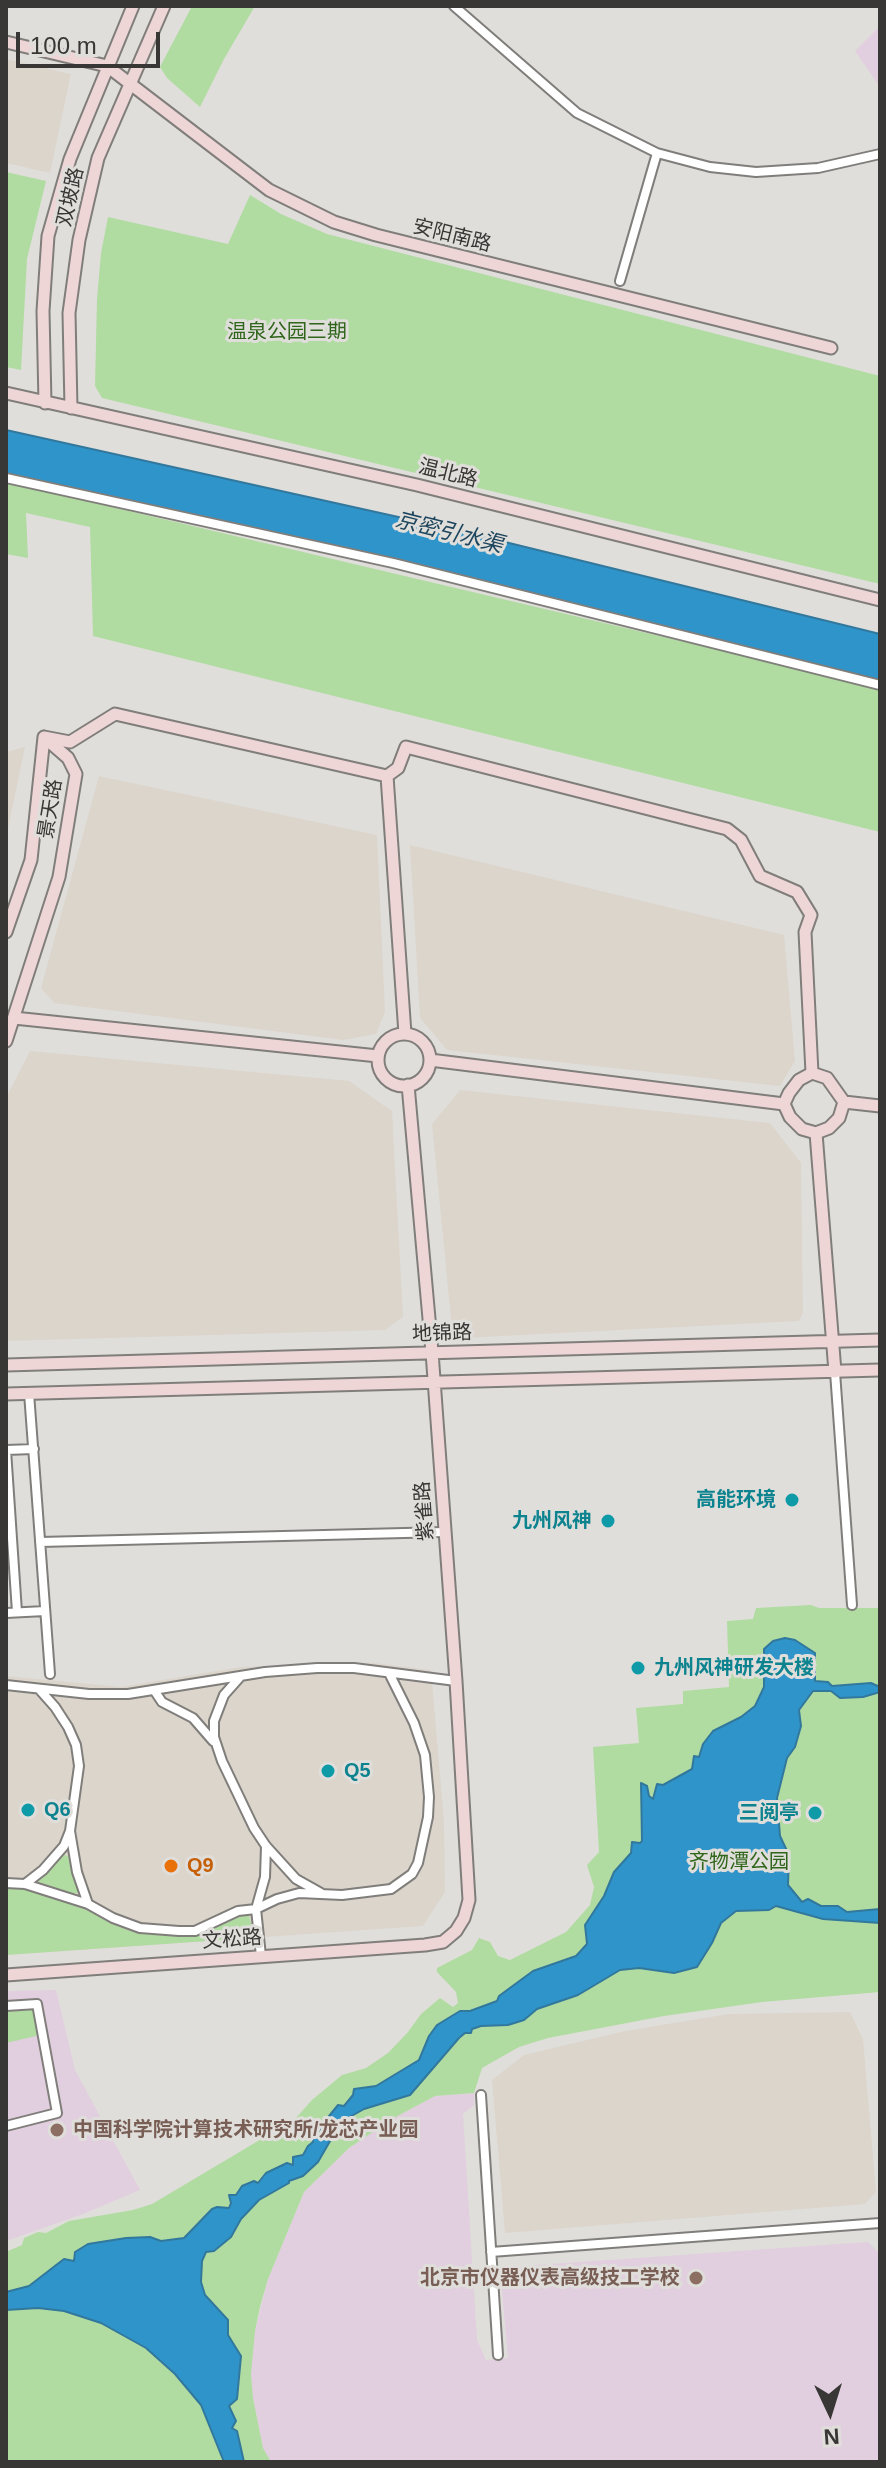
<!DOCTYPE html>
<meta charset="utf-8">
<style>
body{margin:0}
#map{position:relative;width:886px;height:2468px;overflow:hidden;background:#e0dedb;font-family:Arial,sans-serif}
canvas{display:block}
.frame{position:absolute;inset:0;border:8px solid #383735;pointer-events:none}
.north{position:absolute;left:790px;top:2372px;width:80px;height:80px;-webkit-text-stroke:6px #e0dedb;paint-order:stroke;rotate:176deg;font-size:22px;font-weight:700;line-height:32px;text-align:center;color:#383735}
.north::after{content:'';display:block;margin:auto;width:28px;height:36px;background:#383735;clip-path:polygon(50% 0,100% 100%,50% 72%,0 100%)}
.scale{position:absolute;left:16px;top:32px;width:144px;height:36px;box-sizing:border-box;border:4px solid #383735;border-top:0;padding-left:10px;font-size:24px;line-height:28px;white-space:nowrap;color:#383735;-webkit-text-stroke:6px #e0dedb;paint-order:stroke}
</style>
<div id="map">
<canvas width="886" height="2468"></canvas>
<div class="frame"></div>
<div class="north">N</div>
<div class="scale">100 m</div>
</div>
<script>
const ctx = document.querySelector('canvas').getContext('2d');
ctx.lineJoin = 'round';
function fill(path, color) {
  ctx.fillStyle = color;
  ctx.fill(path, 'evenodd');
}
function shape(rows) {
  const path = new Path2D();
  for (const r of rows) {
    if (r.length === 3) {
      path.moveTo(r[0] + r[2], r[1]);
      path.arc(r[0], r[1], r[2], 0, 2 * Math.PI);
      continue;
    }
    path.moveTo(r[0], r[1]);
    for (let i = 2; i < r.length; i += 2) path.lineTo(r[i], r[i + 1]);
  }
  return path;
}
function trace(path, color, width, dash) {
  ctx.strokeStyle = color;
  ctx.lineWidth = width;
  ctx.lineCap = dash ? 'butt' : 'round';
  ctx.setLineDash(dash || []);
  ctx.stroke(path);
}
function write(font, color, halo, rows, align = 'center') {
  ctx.font = font + ' Arial,"Noto Sans SC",sans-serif';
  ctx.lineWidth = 6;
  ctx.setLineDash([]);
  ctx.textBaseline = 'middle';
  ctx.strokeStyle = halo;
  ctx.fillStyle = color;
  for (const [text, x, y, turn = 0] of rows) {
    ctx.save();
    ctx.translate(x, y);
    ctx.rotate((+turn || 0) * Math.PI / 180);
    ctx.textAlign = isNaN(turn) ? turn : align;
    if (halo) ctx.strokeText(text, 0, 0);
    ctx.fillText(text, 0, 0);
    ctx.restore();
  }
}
fill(shape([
 [6,59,71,74,50,173,6,163],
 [25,747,6,838,6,752],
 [99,776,377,835,385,1012,376,1034,343,1040,54,1003,41,988],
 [410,845,784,935,795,1061,780,1086,447,1050,420,1018],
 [30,1051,349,1081,392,1111,403,1317,385,1330,6,1341,6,1098],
 [460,1090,770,1123,801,1163,803,1313,799,1321,463,1338,451,1319,432,1124],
 [373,1663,431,1670,444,1822,445,1892,423,1926,6,1955,6,1676,121,1687,240,1667],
 [850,2012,863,2039,876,2192,865,2204,505,2233,492,2080,524,2055,625,2031,729,2014]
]), '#dbd5cb');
fill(shape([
 [880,26,880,87,855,51],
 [56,1990,75,2070,140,2190,83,2214,6,2241,6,1991],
 [474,2093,474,2105,463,2114,477,2340,486,2360,508,2358,501,2280,511,2280,522,2266,868,2242,878,2252,880,2277,880,2462,271,2462,263,2448,253,2398,251,2374,255,2331,268,2279,304,2192,349,2148,392,2119,435,2096]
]), '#e1cede');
fill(shape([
 [192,6,255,6,224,59,200,107,167,78,160,67],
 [6,172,46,181,27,259,21,370,6,367],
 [250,195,281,214,327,234,880,376,880,584,102,398,95,386,97,299,101,253,108,217,228,244],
 [6,482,880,688,880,832,93,636,90,527,26,513,28,558,6,554],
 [811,1605,819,1608,880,1608,880,1992,762,2002,664,2016,548,2038,519,2047,482,2068,474,2093,435,2096,392,2119,349,2148,304,2192,268,2279,260,2307,255,2331,251,2374,253,2398,263,2448,271,2462,6,2462,6,2252,22,2245,24,2238,38,2232,46,2233,69,2221,133,2210,152,2204,295,2119,312,2100,342,2075,366,2068,388,2053,408,2032,421,2014,440,1998,453,2007,458,2003,456,1992,437,1972,437,1968,472,1950,479,1938,490,1942,498,1956,510,1960,566,1932,590,1905,594,1887,587,1865,599,1852,593,1747,639,1743,636,1708,683,1704,683,1691,729,1687,727,1621,753,1619,756,1608],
 [65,1855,71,1858,79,1893,71,1893,39,1882,39,1876,57,1862,59,1857],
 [6,1887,31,1890,82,1907,112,1924,139,1934,196,1935,244,1915,249,1916,253,1930,251,1938,6,1955],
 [33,2009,39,2030,36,2036,6,2043,6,2011]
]), '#b0dca1');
const water = shape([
 [6,430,448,528,880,634,880,680,390,560,6,475,6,430],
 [785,1638,795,1640,815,1653,815,1681,828,1682,832,1686,871,1683,880,1687,880,1692,863,1697,840,1698,831,1691,813,1691,799,1710,801,1726,795,1747,787,1758,777,1798,780,1836,789,1855,788,1885,802,1902,808,1899,821,1906,838,1906,847,1912,880,1909,880,1923,823,1919,776,1906,769,1910,736,1911,721,1923,712,1943,697,1967,674,1973,639,1968,620,1970,578,1995,537,2009,524,2020,508,2025,481,2026,472,2029,471,2033,465,2033,459,2038,410,2095,364,2109,348,2118,337,2129,318,2162,303,2176,289,2181,289,2183,259,2200,241,2219,231,2237,214,2251,206,2252,202,2261,201,2282,205,2295,228,2320,228,2335,241,2356,237,2399,229,2406,236,2421,232,2428,237,2431,244,2462,224,2462,201,2405,175,2374,146,2348,101,2323,64,2311,38,2308,6,2310,6,2292,29,2286,64,2259,74,2261,75,2252,88,2244,126,2238,150,2237,161,2241,184,2238,212,2209,217,2207,229,2208,231,2203,229,2195,236,2195,242,2186,254,2181,258,2183,266,2173,287,2163,293,2165,293,2157,303,2155,308,2146,313,2142,312,2137,319,2134,325,2121,338,2105,344,2106,353,2095,354,2089,376,2086,419,2060,429,2036,437,2025,460,2011,470,2011,497,2001,499,1996,533,1971,576,1956,587,1944,585,1925,604,1896,614,1872,631,1853,632,1842,640,1843,642,1841,641,1783,647,1786,649,1796,653,1799,657,1784,663,1785,692,1769,694,1756,699,1757,703,1744,713,1731,741,1717,755,1706,764,1687,764,1649,773,1641,785,1638]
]);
fill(water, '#2f94ca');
trace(water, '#32789d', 2);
const street = shape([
 [454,6,577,113,657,153,710,167,756,172,818,168,880,154],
 [620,281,657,153],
 [6,478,393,563,880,685],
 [835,1372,852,1605],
 [29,1393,50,1674],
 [6,1450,17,1612],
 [6,1450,34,1449],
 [40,1542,445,1532],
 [6,1613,45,1611],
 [240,1677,224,1695,214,1721,214,1737,222,1761,254,1828,266,1846,296,1879,321,1893],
 [6,1685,89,1694,128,1694,265,1672,317,1668,354,1668,456,1681],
 [154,1690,162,1702,193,1718,213,1741],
 [70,1831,77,1872,88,1904],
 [6,1883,25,1884,88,1904,113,1918,140,1928,179,1931,195,1931,238,1911,256,1909,277,1899,299,1893,342,1895,391,1889,412,1874,418,1863,428,1817,429,1797,425,1755,414,1723,389,1673],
 [25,1884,43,1870,64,1846,70,1831,79,1766,76,1745,68,1727,55,1707,39,1689],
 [261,1956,256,1909,265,1877,266,1846],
 [6,2006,37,2004,57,2113,6,2126],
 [481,2095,498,2355],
 [491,2252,880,2223]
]);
const secondary = shape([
 [6,42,107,66,269,190,334,222,376,235,831,348],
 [6,393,417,485,880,600],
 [45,403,43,311,48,236,70,159,133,6],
 [71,408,69,313,79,240,98,158,164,6],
 [44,737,70,742,115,714,387,776,398,768,406,747,727,829,741,840,760,876,797,892,811,915,805,932,812,1073],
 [387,776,405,1034],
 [6,932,31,860,44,737],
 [14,1018,378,1056],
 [404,1060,26],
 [6,1041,59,877,76,774,68,758,45,738],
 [430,1060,784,1104],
 [812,1073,827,1078,844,1102,839,1118,829,1128,816,1133,802,1129,790,1117,784,1104,789,1093,799,1080,812,1073],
 [844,1102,880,1106],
 [816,1133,835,1372],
 [6,1365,880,1340],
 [6,1394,880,1370],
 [6,1975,425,1945,443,1942,456,1931,464,1918,469,1900,456,1681,432,1352,408,1085]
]);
trace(street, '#807e7b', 12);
trace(secondary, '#807e7b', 15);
trace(street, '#fff', 8);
trace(secondary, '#eed6d7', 11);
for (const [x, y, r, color] of [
 [792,1500,8,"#0f9aa8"],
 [608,1521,8,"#0f9aa8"],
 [638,1668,8,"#0f9aa8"],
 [328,1771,8,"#0f9aa8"],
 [28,1810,8,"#0f9aa8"],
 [815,1813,8,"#0f9aa8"],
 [171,1866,8,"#e8710a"],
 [57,2130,8,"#8d6e63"],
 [696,2278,8,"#8d6e63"]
]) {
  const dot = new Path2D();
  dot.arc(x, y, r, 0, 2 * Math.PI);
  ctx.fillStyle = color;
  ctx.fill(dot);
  trace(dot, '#e0dedb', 3);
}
write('20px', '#383735', '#e0dedb', [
 ["双坡路",71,197,-77],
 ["安阳南路",452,236,14],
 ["温北路",448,474,14],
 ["景天路",51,809,-81],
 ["地锦路",442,1334,-2],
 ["紫雀路",425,1511,-94],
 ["文松路",232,1940,-4]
]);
write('20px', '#30661b', '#e0dedb', [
 ["温泉公园三期",287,332],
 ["齐物潭公园",739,1862]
]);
write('bold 20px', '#0d838f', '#e0dedb', [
 ["高能环境",776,1500],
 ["九州风神",592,1521],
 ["九州风神研发大楼",654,1668,"left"],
 ["Q5",344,1771,"left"],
 ["Q6",44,1810,"left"],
 ["三阅亭",799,1813]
], 'right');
write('bold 20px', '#c56008', '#e0dedb', [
 ["Q9",187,1866]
], 'left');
write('bold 20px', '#785e54', '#e0dedb', [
 ["中国科学院计算技术研究所/龙芯产业园",73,2130],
 ["北京市仪器仪表高级技工学校",680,2278,"right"]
], 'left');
write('italic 22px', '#1d455d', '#e0dedb', [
 ["京密引水渠",449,533,14]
]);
</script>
